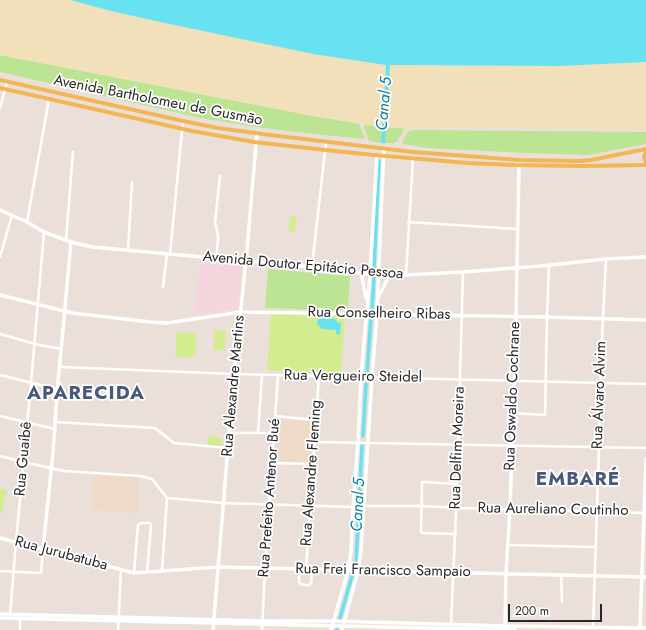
<!DOCTYPE html>
<meta charset="utf-8">
<style>
body{margin:0}
#map{position:relative;width:646px;height:630px;overflow:hidden;background:#ebe0d9;font-family:Jost,sans-serif}
canvas{display:block}
.scale{position:absolute;left:508px;top:604px;width:94px;height:18px;box-sizing:border-box;border:2px solid #282828;border-top:0;padding-left:5px;font-size:12px;line-height:14px;white-space:nowrap;color:#282828;-webkit-text-stroke:3px #fff;paint-order:stroke}
</style>
<div id="map">
<canvas width="646" height="630"></canvas>
<div class="scale">200 m</div>
</div>
<script>
const ctx = document.querySelector('canvas').getContext('2d');
ctx.lineJoin = 'round';
function fill(path, color) {
  ctx.fillStyle = color;
  ctx.fill(path, 'evenodd');
}
function shape(rows) {
  const path = new Path2D();
  for (const r of rows) {
    path.moveTo(r[0], r[1]);
    for (let i = 2; i < r.length; i += 2) path.lineTo(r[i], r[i + 1]);
  }
  return path;
}
function trace(path, color, width, dash) {
  ctx.strokeStyle = color;
  ctx.lineWidth = width;
  ctx.lineCap = dash ? 'butt' : 'round';
  ctx.setLineDash(dash || []);
  ctx.stroke(path);
}
function write(font, color, halo, rows, align = 'center') {
  ctx.font = font + ' Jost,sans-serif';
  ctx.lineWidth = 3.5;
  ctx.setLineDash([]);
  ctx.textBaseline = 'middle';
  ctx.strokeStyle = halo;
  ctx.fillStyle = color;
  for (const [text, x, y, turn = 0] of rows) {
    ctx.save();
    ctx.translate(x, y);
    ctx.rotate((+turn || 0) * Math.PI / 180);
    ctx.textAlign = isNaN(turn) ? turn : align;
    if (halo) ctx.strokeText(text, 0, 0);
    ctx.fillText(text, 0, 0);
    ctx.restore();
  }
}
fill(shape([
 [279,419,313,421,310,462,275,461],
 [93,473,139,476,137,513,91,510]
]), '#eedbc7');
fill(shape([
 [200,261,242,264,238,309,195,313]
]), '#f3d5db');
fill(shape([
 [0,55,202,94,290,111,359,124,365,139,324,135,263,128,200,118,0,72],
 [365,124,382,127,381,143,369,141,364,128,364,126],
 [386,127,403,128,404,131,395,143,385,143],
 [412,130,646,132,646,144,589,155,525,153,427,148,404,144,402,143,404,138,409,131],
 [268,269,350,276,348,311,265,308]
]), '#bbe493');
fill(shape([
 [0,0,70,0,111,11,388,65,558,66,646,62,646,130,410,127,406,130,404,131,402,128,384,127,317,117,0,55]
]), '#f2e0ba');
fill(shape([
 [290,216,297,217,295,232,288,231],
 [271,312,345,317,341,375,267,370],
 [215,330,226,331,225,350,213,350],
 [177,332,197,333,196,345,186,345,196,346,195,357,175,357],
 [208,436,222,438,221,446,207,445],
 [0,489,7,490,1,515,0,515]
]), '#d3ec8e');
fill(shape([
 [70,0,646,0,646,62,558,66,390,65,385,143,381,143,386,65,313,54,160,22,111,11],
 [320,318,335,319,337,322,341,323,340,335,336,334,336,330,322,329,317,324,317,321]
]), '#68e2f1');
trace(shape([
 [374,269,379,161],
 [372,310,374,278],
 [367,372,371,317],
 [363,436,366,384],
 [356,563,362,446],
 [340,618,352,576],
 [337,630,337,629]
]), '#68e2f1', 3.5);
trace(shape([
 [0,108,7,82],
 [27,222,49,99],
 [408,222,517,229],
 [66,240,73,152],
 [128,250,132,182],
 [170,254,183,121],
 [0,257,12,215],
 [216,259,218,240,218,235,215,223,220,176],
 [312,267,326,142],
 [406,275,413,158],
 [163,287,167,254],
 [0,334,35,344,61,349],
 [60,367,234,374,646,384],
 [0,375,57,389],
 [513,413,545,415,547,317,549,265],
 [0,416,55,429],
 [275,416,316,420],
 [55,422,155,428,174,443,228,448],
 [230,433,274,433],
 [258,433,262,375],
 [314,442,646,448],
 [0,456,24,462,64,471,140,476,152,479,167,498,224,503,353,507],
 [272,463,313,464],
 [554,478,620,479],
 [363,506,422,506,461,508,646,513],
 [456,534,423,533,421,532,422,485,422,482,425,482,457,484],
 [508,545,595,547],
 [306,569,319,376],
 [299,570,299,582,300,584,306,585,309,585,311,583,312,570],
 [0,571,41,573,43,549],
 [162,571,167,498],
 [134,573,138,525,141,523,150,523,151,526,147,572],
 [561,575,562,602],
 [10,615,16,542,31,383,44,232],
 [20,619,20,630],
 [451,624,456,512,463,272],
 [593,627,599,447,601,357,606,259],
 [118,630,121,570],
 [262,630,265,568,278,375]
]), '#fff', 2.5);
trace(shape([
 [0,210,27,222,44,232,71,242,92,247,312,267,370,274,406,275,463,272,541,266,606,259,646,257],
 [364,274,362,278,366,298],
 [0,295,72,313,151,322,167,323,241,312,547,317,646,320],
 [378,298,387,280,387,275],
 [0,538,134,573,218,567,646,577],
 [43,549,53,452,58,383,71,242],
 [0,614,263,621,333,621,505,626,646,628],
 [0,618,515,630],
 [640,627,646,459],
 [505,628,506,574,510,509,516,316,519,166],
 [213,630,234,374,246,261,257,133],
 [331,630,348,571,351,551,353,507,358,442,361,377,370,274,377,155],
 [342,630,358,571,361,551,372,378,377,314,381,213,384,149]
]), '#fff', 3.5);
trace(shape([
 [0,80,183,121,218,128,270,135,413,152,519,160,579,161,591,160,646,149],
 [0,88,192,131,254,142,325,150,374,155,467,163,514,165,583,166,646,165],
 [646,152,644,157,646,163]
]), '#f3b655', 4);
write('15px', '#282828', '#fff', [
 ["Avenida Bartholomeu de Gusmão",158,101,11],
 ["Avenida Doutor Epitácio Pessoa",303,266,5],
 ["Rua Conselheiro Ribas",379,314,1],
 ["Rua Vergueiro Steidel",353,377,1],
 ["Rua Alexandre Martins",234,386,-85],
 ["Rua Álvaro Alvim",600,395,-88],
 ["Rua Oswaldo Cochrane",513,396,-88],
 ["Rua Delfim Moreira",458,448,-88],
 ["Rua Guaíbê",24,459,-85],
 ["Rua Alexandre Fleming",312,473,-86],
 ["Rua Prefeito Antenor Bué",270,498,-86],
 ["Rua Aureliano Coutinho",553,510,1],
 ["Rua Jurubatuba",61,554,15],
 ["Rua Frei Francisco Sampaio",383,571,1]
]);
write('italic 16px', '#0a7f9a', '#fff', [
 ["Canal 5",385,104,-85],
 ["Canal 5",359,505,-87]
]);
ctx.letterSpacing = '1px';
write('bold 19px', '#485879', '#fff', [
 ["APARECIDA",86,394],
 ["EMBARÉ",578,480]
]);
ctx.letterSpacing = '0px';
</script>
